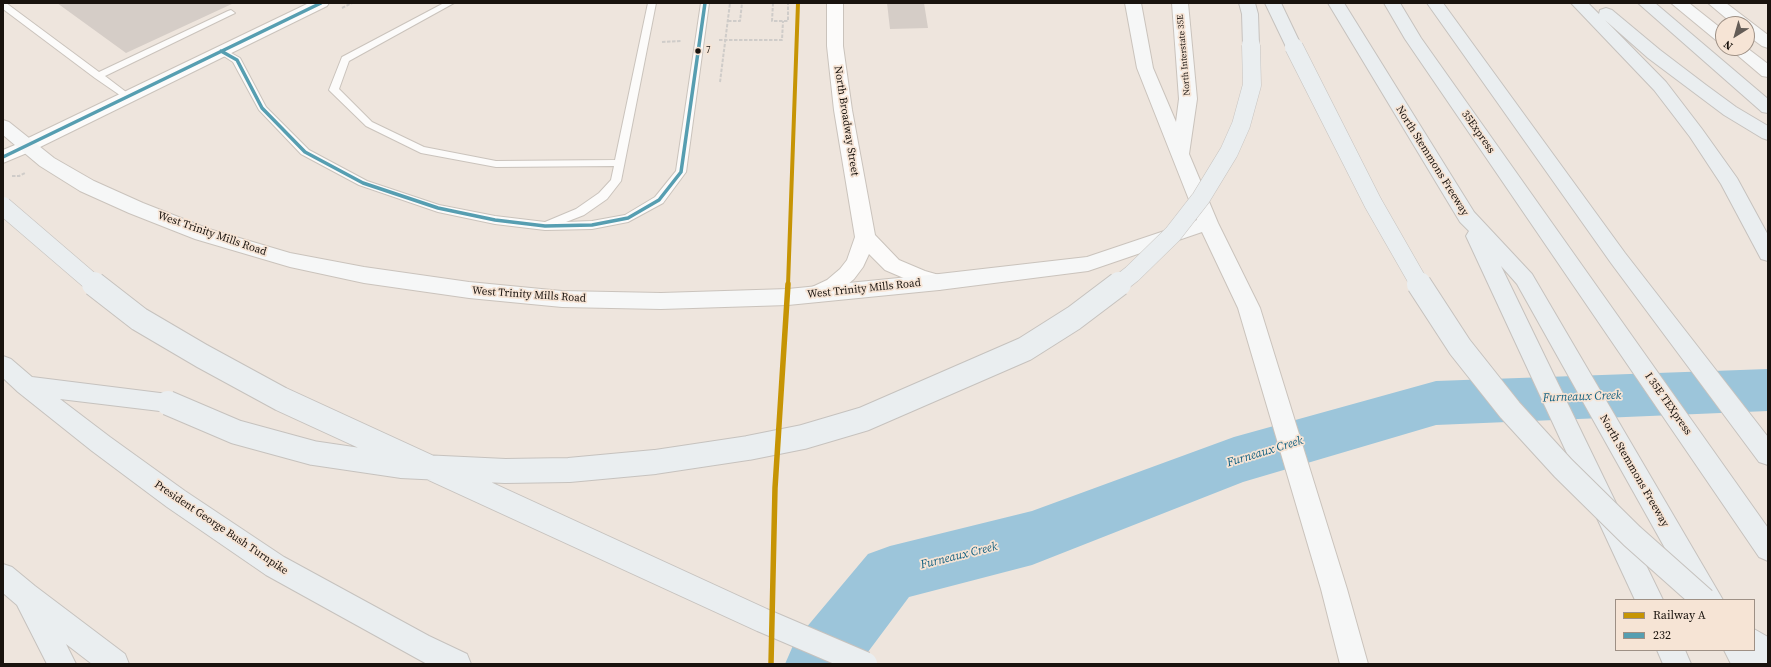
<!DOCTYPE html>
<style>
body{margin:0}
#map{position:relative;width:1771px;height:667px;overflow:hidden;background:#eee5dd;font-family:"Source Serif 4",serif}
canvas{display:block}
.frame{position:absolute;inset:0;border:4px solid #19130e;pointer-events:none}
.legend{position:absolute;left:1615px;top:599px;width:140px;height:52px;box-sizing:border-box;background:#f6e4d5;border:1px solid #9e9085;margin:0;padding:5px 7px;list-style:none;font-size:12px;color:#19130e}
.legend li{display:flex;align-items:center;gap:8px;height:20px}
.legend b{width:20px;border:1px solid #9e9085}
.north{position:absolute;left:1715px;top:16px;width:40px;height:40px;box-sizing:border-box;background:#f6e4d5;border:1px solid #9e9085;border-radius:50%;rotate:217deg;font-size:11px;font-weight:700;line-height:16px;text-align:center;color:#19130e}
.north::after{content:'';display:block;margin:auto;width:14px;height:18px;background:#645c56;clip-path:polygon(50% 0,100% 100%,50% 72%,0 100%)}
</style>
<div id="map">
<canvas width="1771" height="667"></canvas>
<div class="frame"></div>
<ul class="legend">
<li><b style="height:5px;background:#c69404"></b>Railway A</li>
<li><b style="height:5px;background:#569eb1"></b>232</li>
</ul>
<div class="north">N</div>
</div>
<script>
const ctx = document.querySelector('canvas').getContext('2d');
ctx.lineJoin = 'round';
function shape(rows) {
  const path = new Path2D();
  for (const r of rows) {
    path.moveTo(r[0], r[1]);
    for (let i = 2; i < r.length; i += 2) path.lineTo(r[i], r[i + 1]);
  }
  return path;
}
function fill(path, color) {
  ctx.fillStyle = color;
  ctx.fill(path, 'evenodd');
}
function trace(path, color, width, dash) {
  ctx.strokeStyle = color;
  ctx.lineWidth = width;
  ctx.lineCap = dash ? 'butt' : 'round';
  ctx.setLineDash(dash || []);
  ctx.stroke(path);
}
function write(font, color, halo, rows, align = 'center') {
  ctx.font = font + ' "Source Serif 4",serif';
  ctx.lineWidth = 3.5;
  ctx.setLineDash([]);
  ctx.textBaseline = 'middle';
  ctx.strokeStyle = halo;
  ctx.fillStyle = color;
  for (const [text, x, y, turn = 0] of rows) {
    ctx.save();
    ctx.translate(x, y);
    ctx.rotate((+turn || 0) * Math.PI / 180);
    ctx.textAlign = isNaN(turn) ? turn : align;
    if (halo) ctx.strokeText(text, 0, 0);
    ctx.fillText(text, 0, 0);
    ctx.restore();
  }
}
fill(shape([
 [1768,369,1768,411,1436,425,1243,482,1032,565,909,597,859,664,785,664,795,641,868,554,890,546,1032,511,1234,437,1436,381,1768,369]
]), '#9cc5da');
fill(shape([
 [57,3,234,3,126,53],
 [887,3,924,3,928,28,890,29]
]), '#d5cdc7');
const service = shape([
 [3,3,6,3,99,72,228,11,231,10,235,13,105,76,130,95,132,97,130,99,127,100,95,78,3,9,3,3],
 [444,3,454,3,349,61,339,89,372,122,424,147,496,161,615,160,648,3,656,3,621,181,607,199,584,215,566,222,592,221,625,215,655,197,676,171,701,3,709,3,686,172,663,203,628,222,592,229,545,230,495,224,438,212,359,185,301,154,259,110,233,62,216,51,218,49,224,49,240,58,266,107,309,150,367,181,439,205,495,216,545,222,576,209,599,193,611,180,614,166,496,167,421,153,366,126,331,92,329,90,342,57,444,3]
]);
const minor = shape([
 [309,3,329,3,327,6,34,150,27,152,20,150,18,146,20,142,309,3]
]);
const tertiary = shape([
 [827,3,843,3,843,46,852,110,875,235,899,260,925,271,946,277,950,282,946,287,939,290,913,282,885,270,869,254,863,267,854,279,841,290,818,302,810,300,807,294,810,288,827,280,840,269,847,260,855,237,834,110,827,46,827,3],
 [27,140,34,142,36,146,34,150,3,163,3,150,27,140]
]);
const secondary = shape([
 [1125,3,1141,3,1153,68,1176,122,1179,99,1172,3,1188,3,1197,99,1189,154,1218,223,1260,308,1347,589,1368,664,1340,664,1321,589,1238,308,1202,232,1088,271,939,290,788,305,661,309,562,307,469,298,364,283,290,267,195,239,129,213,80,191,40,166,3,135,3,120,9,122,54,158,94,181,143,203,209,229,290,253,364,267,469,282,562,291,661,293,788,289,939,274,1087,257,1197,220,1137,68,1125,3],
 [1671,3,1689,3,1723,30,1723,43,1717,41,1671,3],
 [1708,3,1726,3,1768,35,1768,48,1762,46,1747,35,1747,24,1733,24,1708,3],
 [1729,48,1747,48,1768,64,1768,77,1762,76,1729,48]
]);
const motorway = shape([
 [1239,3,1255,3,1258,14,1259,45,1257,49,1251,50,1245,49,1243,45,1242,14,1239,3],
 [1265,3,1281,3,1302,47,1300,51,1294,52,1288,51,1265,3],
 [1328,3,1344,3,1474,212,1532,274,1723,600,1694,600,1517,284,1501,266,1663,600,1635,600,1466,236,1469,231,1460,222,1328,3],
 [1384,3,1400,3,1421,38,1768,528,1768,561,1759,557,1405,39,1384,3],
 [1427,3,1443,3,1625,253,1768,437,1768,465,1759,462,1611,263,1427,3],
 [1571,3,1588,3,1599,14,1600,10,1606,8,1612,10,1660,50,1706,85,1736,107,1768,126,1768,140,1762,138,1724,115,1648,58,1605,20,1666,82,1702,129,1737,178,1768,235,1768,261,1761,259,1721,184,1690,137,1654,90,1571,3],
 [1638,3,1655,3,1768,99,1768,113,1762,112,1638,3],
 [3,356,11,359,32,377,168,394,176,396,180,403,176,410,168,412,60,399,110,437,185,491,284,557,429,636,467,654,471,664,427,664,266,575,167,507,92,451,18,392,3,378,3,356],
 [3,564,12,567,35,586,125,654,129,664,92,664,66,644,76,664,47,664,17,605,3,593,3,564],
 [1754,629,1768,637,1768,664,1731,664,1724,650,1754,650,1754,629],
 [1657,650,1685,650,1691,664,1663,664,1657,650]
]);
trace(service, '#cac3bc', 2);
trace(minor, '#cac3bc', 2);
trace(tertiary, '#cac3bc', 2);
trace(secondary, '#cac3bc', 2);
trace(motorway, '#c6c2be', 2);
trace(shape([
 [773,3,772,21,788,21,788,3],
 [342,8,352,3],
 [728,21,740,21,742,3],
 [719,40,782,40,783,21],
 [662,42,681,41],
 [720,82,730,3],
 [12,176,19,176,25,173]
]), '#cfccc9', 2, [3.5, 1.5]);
fill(service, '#fcfbfa');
fill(minor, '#fcfbfa');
fill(tertiary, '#fcfbfa');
fill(secondary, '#f6f7f7');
fill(motorway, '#eaeef0');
const motorwayBridgeFar1 = shape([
 [1294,47,1373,203,1420,285],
 [3,206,95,285],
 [1118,285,1132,274,1173,234,1201,198,1229,152,1241,125,1252,85,1251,45]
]);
const motorwayBridge = shape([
 [94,284,139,319,202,356,281,399,762,620,865,664],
 [1419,284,1460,347,1510,410,1563,468,1632,536,1704,600],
 [168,403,236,432,313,453,401,466,505,471,569,470,655,462,748,448,803,437,864,419,1025,349,1074,318,1119,284]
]);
trace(motorwayBridgeFar1, '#c6c2be', 19, []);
trace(motorwayBridge, '#c6c2be', 26, []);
trace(motorwayBridgeFar1, '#eaeef0', 18);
trace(motorwayBridge, '#eaeef0', 24);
trace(shape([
 [221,51,237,60,262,108,305,152,363,183,438,208,495,220,545,226,592,225,628,218,659,200,681,172,705,3],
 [3,157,321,3]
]), '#569eb1', 3.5);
trace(shape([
 [788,285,798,3]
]), '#c69404', 4);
trace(shape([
 [771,664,775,488,788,284]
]), '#c69404', 5.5);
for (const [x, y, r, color] of [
 [698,51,3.5,"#19130e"]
]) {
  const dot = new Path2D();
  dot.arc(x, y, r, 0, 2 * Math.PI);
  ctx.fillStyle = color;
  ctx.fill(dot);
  trace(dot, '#f6e4d5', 1.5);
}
write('9px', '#19130e', '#f6e4d5', [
 ["7",706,51]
], 'left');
write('9px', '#19130e', '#f6e4d5', [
 ["North Interstate 35E",1184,55,-95]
]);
write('11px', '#19130e', '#f6e4d5', [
 ["North Broadway Street",846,121,81],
 ["35Express",1478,132,55],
 ["North Stemmons Freeway",1432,161,58],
 ["West Trinity Mills Road",212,234,19],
 ["West Trinity Mills Road",864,289,-6],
 ["West Trinity Mills Road",529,295,4],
 ["I 35E TEXpress",1668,404,55],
 ["North Stemmons Freeway",1634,471,60],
 ["President George Bush Turnpike",221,528,34]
]);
write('italic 12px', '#105f80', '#f6e4d5', [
 ["Furneaux Creek",1582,397,-2],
 ["Furneaux Creek",1265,452,-17],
 ["Furneaux Creek",959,556,-14]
]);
</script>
